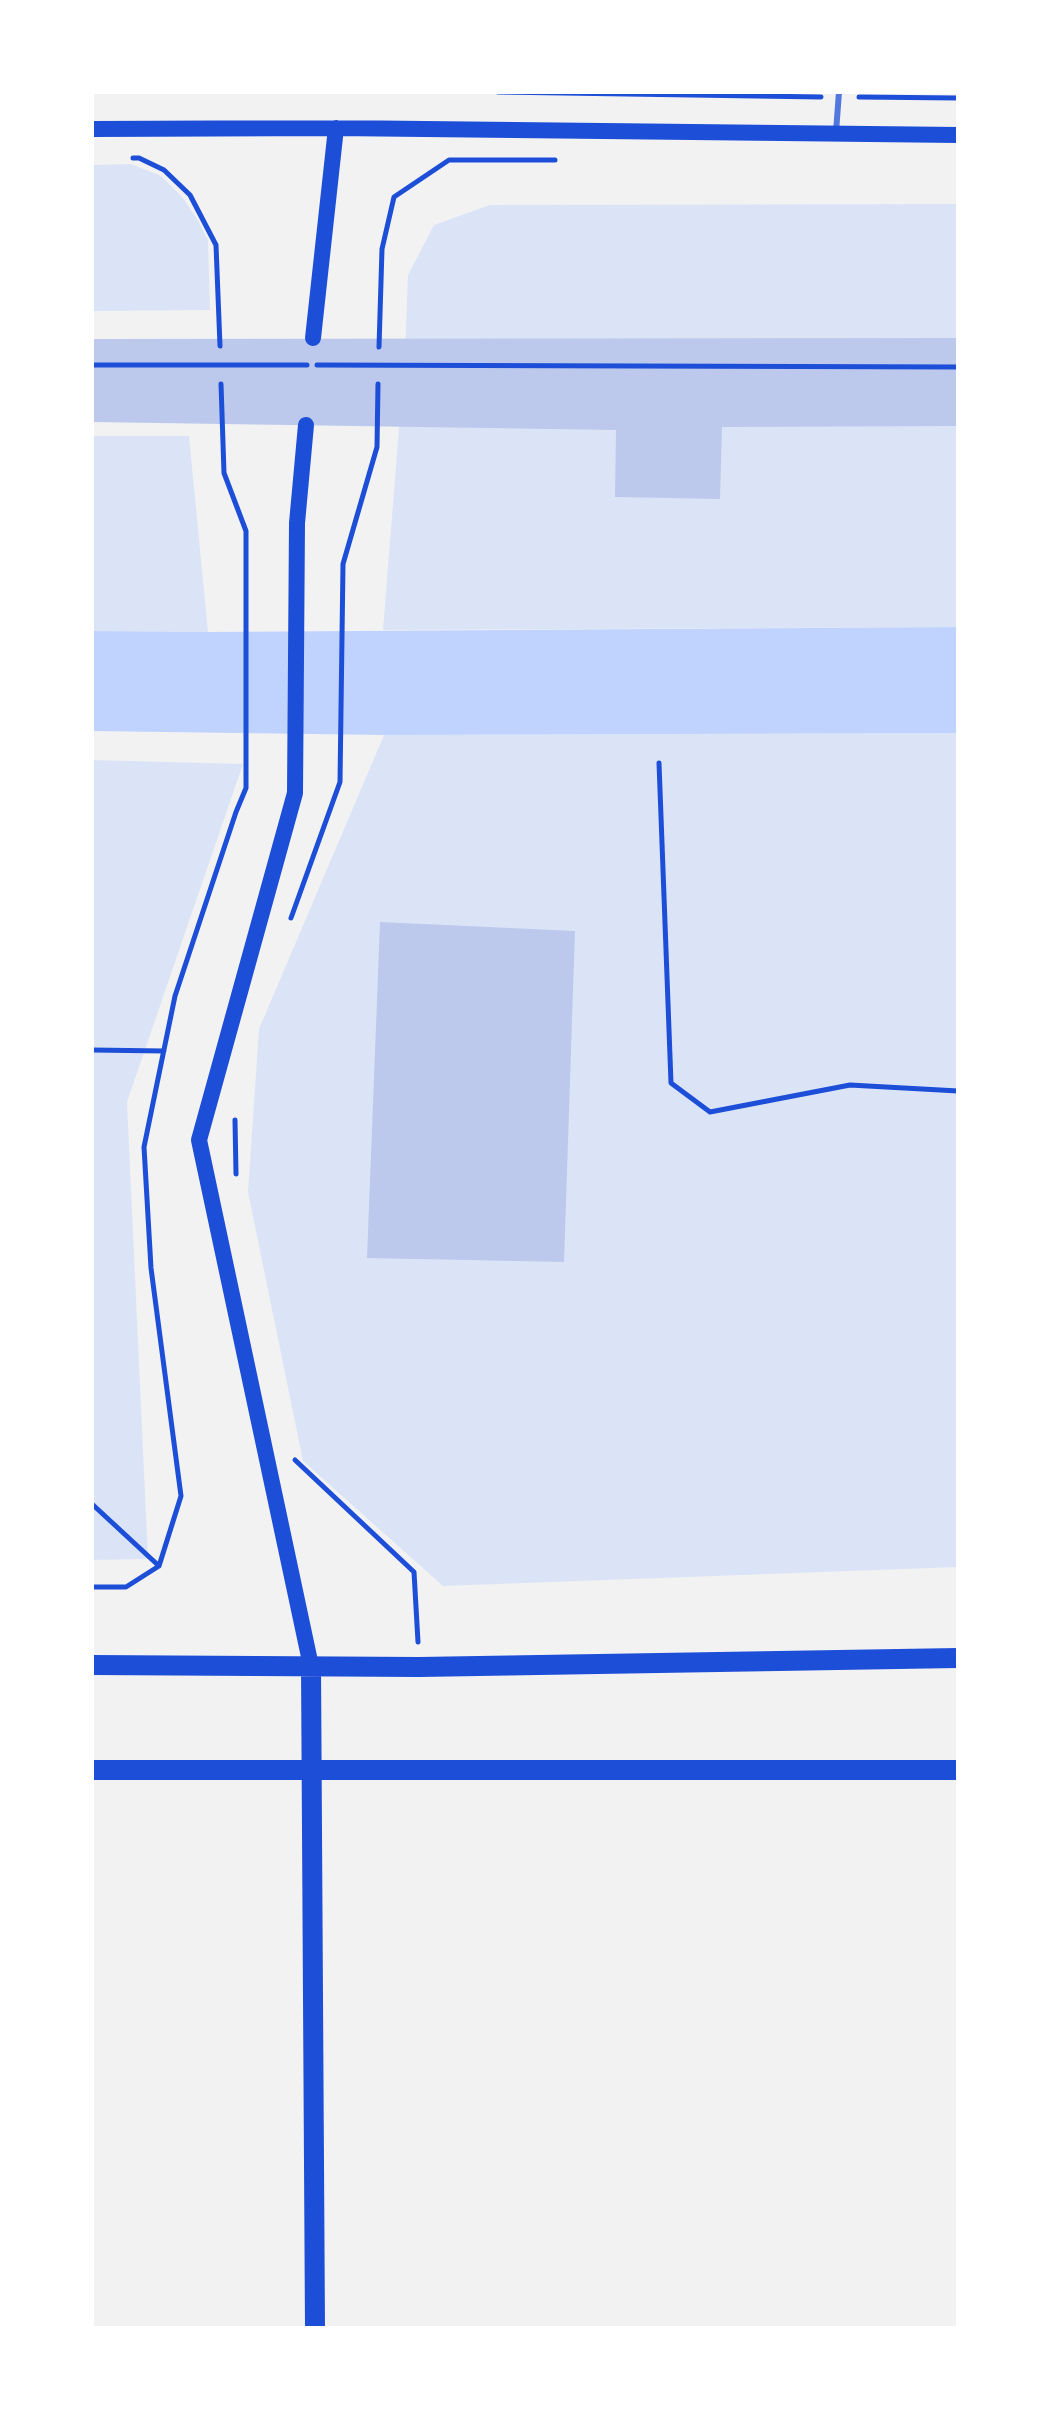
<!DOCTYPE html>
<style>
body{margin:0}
#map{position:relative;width:1050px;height:2420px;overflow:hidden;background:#f2f2f2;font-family:"Fira Sans",sans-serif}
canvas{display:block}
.frame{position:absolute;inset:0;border:94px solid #fff;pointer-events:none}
</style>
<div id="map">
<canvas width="1050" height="2420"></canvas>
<div class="frame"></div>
</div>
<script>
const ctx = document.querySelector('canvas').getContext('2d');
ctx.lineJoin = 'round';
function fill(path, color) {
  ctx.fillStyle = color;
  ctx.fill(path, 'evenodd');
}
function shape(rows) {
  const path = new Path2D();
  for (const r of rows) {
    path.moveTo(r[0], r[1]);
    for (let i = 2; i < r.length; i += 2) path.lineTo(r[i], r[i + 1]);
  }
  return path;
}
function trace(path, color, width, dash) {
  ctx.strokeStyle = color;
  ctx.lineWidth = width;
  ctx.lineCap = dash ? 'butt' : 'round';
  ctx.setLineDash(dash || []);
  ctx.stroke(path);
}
fill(shape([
 [131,164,161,176,183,198,197,219,208,240,210,310,92,311,92,165],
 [958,204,958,627,383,630,405,352,408,275,434,225,490,205],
 [92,436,189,436,208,632,92,631],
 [958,733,958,1567,443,1586,303,1461,248,1192,259,1029,384,735],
 [92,760,243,764,127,1102,148,1559,92,1560]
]), '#dbe4f7');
fill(shape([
 [958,627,958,733,384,735,92,731,92,631,208,632]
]), '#bfd3fe');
fill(shape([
 [958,338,958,426,722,427,720,499,615,497,616,430,92,422,92,339],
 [380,922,575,931,564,1262,367,1258]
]), '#bdc9ec');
trace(shape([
 [498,92,821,97],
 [859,97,958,98],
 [133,158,139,158,164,170,190,195,216,245,220,346],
 [379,347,382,249,394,197,449,160,555,160],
 [92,365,307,365],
 [317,365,958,367],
 [659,763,671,1083,710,1112,850,1085,958,1091],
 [291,918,340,782,343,564,377,447,378,384],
 [92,1050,164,1051],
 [235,1120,236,1174],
 [295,1460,414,1572,418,1642],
 [92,1504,159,1566,126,1587,92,1587],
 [159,1566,181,1496,151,1268,144,1147,175,996,236,812,246,788,246,531,224,473,221,384]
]), '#1d4ed8', 5);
trace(shape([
 [836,132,839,92]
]), '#5277de', 6);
trace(shape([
 [92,129,336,128,958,135],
 [313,338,336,128],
 [306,425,297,523,295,793,199,1140,311,1666]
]), '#1d4ed8', 16);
trace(shape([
 [92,1665,419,1667,958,1658],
 [311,1666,315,2328],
 [92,1770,958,1770]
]), '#1d4ed8', 20);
</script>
